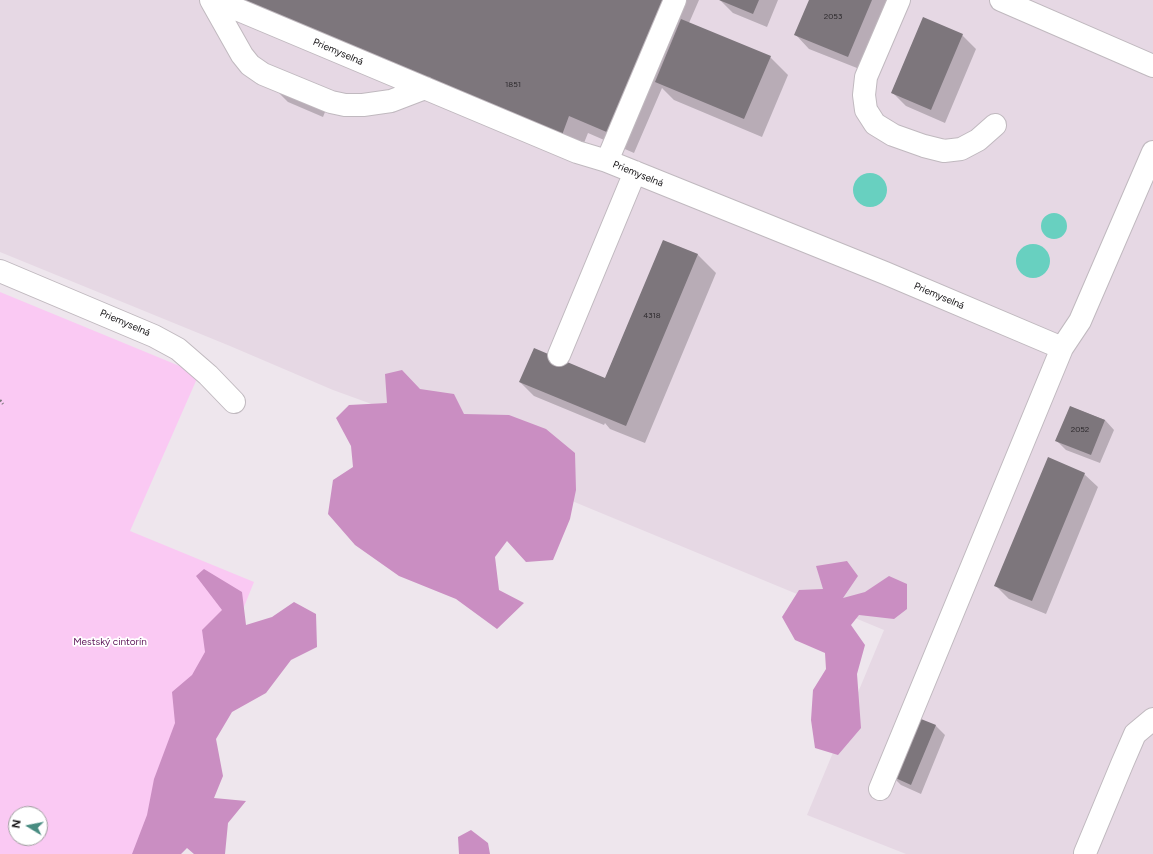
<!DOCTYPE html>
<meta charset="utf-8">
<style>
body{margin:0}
#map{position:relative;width:1153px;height:854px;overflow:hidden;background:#eee6ed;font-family:Figtree,sans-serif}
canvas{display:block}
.north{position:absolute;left:8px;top:806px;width:40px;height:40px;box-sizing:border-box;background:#fff;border:1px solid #a09fa0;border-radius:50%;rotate:280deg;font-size:11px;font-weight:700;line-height:16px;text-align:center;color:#110f11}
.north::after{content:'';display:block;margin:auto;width:14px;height:18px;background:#488c81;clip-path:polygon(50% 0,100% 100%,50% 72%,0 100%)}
</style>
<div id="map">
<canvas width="1153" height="854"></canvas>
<div class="north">N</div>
</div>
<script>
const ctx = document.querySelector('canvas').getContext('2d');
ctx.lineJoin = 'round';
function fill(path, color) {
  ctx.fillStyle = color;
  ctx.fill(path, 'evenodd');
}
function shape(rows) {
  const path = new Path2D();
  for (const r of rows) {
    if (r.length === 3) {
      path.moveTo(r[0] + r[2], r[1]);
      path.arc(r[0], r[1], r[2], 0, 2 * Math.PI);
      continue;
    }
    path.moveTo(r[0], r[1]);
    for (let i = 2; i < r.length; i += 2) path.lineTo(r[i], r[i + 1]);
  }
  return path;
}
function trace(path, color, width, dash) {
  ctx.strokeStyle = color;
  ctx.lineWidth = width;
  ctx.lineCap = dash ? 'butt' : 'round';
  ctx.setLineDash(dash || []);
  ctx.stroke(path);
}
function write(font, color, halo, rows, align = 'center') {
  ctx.font = font + ' Figtree,sans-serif';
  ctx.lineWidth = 3.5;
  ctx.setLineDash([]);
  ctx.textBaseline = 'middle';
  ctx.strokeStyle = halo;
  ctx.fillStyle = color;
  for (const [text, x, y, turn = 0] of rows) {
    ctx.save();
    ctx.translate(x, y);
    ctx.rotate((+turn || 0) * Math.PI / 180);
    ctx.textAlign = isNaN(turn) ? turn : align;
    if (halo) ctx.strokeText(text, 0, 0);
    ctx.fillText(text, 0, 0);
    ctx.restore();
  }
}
fill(shape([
 [0,0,1153,0,1153,854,906,854,807,815,884,630,572,501,388,410,333,390,230,346,0,252]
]), '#e6d8e4');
fill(shape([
 [0,292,199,374,130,531,254,582,144,854,0,854],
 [16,814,40,814,40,838,16,838]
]), '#fac9f3');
fill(shape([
 [402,370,420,389,454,394,464,414,509,415,546,429,575,453,576,490,570,519,553,560,526,562,507,541,495,557,499,590,524,603,497,629,456,599,399,576,355,545,328,514,333,480,353,467,351,446,336,418,349,405,387,403,385,374],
 [847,561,858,576,843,598,865,592,889,576,907,584,907,609,894,619,859,615,851,625,865,645,857,674,861,728,838,755,815,748,811,720,813,690,826,669,825,653,795,640,782,617,799,590,823,589,816,566],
 [204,569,242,592,246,625,272,617,294,602,316,614,317,647,291,660,266,693,232,712,216,739,223,776,214,798,246,801,228,823,225,854,194,854,187,848,181,854,132,854,147,815,154,779,175,723,172,692,192,675,205,652,202,630,222,610,196,576],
 [471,830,488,843,490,854,459,854,458,837]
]), '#ca8ec2');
fill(shape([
 [870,190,17],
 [1054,226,13],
 [1033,261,17]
]), '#68d0c0');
fill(shape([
 [212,0,699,0,689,23,770,57,788,75,762,137,674,100,662,88,634,153,588,133,580,153],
 [720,0,778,0,767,27,733,13],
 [810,0,891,0,862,70,809,49,796,35],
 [923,19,962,35,976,49,945,123,906,106,892,92],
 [287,73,331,97,323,117,288,102,279,93],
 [664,241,698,255,716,273,645,443,610,429,605,423,604,425,534,396,520,382,605,379],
 [1071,407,1105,420,1114,430,1100,463,1066,450,1056,440],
 [1084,474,1098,487,1046,614,1009,599,995,585],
 [916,718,936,726,945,735,921,794,901,785,892,776]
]), '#0003');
fill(shape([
 [237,0,673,0,616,136,569,116,562,135],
 [719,0,759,0,753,14],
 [809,0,872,0,848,57,794,35],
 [923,17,963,34,931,110,891,93],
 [681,19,771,56,744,119,655,82],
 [663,240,698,254,626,426,519,382,534,348,605,378],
 [1070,406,1105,420,1091,455,1055,441],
 [1048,457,1085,473,1032,601,994,586],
 [916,717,936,725,911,785,891,776]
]), '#7d767c');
const minor = shape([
 [211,0,242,55,250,65,263,74,331,102,345,105,363,105,391,101,425,88],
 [215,0,577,152,607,161,885,273,1062,348],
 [899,0,866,77,864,95,866,110,875,124,893,135,924,146,944,151,961,149,978,140,995,125],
 [1001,0,1153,66],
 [607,161,675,0],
 [0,271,154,336,178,349,208,375,234,402],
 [559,355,635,172],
 [880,789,1062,348,1080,321,1153,152],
 [1085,853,1122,764,1135,734,1153,719]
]);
trace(minor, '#c0b9bf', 24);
trace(shape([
 [0,400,3,404]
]), '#7d787d', 2.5, [2, 2]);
trace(minor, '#fff', 22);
write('8px', '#2c292c', null, [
 ["2053",833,17],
 ["1851",513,85],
 ["4318",652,316],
 ["2052",1080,430]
]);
write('10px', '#110f11', '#fff', [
 ["Priemyselná",338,52,23],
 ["Priemyselná",638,174,22],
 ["Priemyselná",939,296,23],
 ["Priemyselná",125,323,23]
]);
write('10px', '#5f185b', '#fff', [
 ["Mestský cintorín",110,642]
]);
</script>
